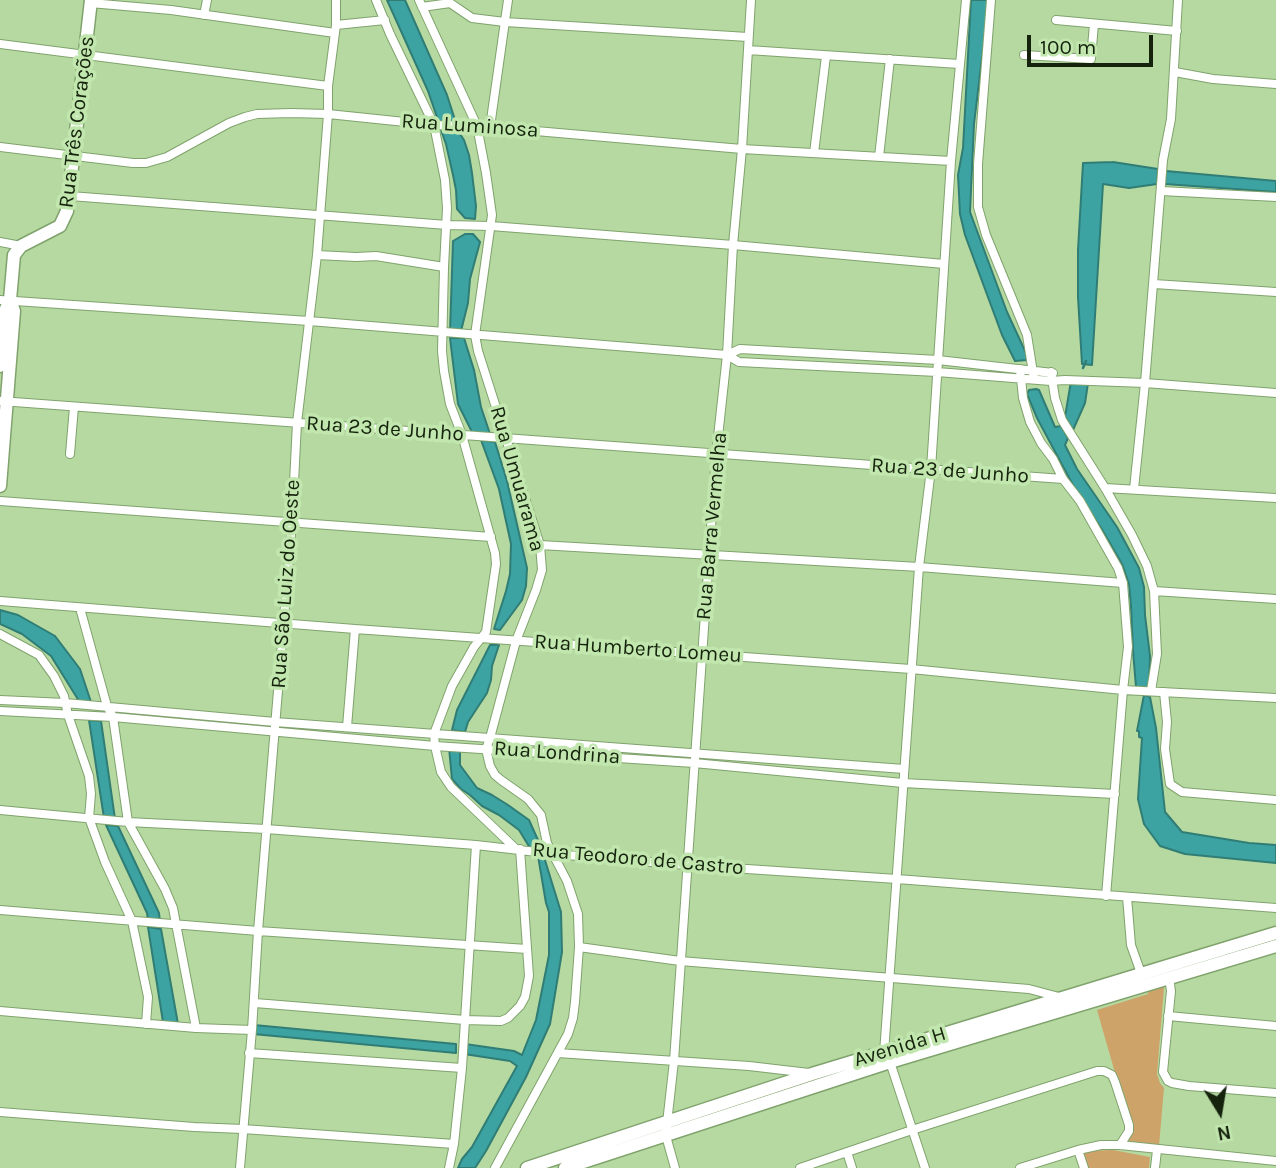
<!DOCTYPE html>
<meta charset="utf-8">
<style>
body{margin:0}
#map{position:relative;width:1276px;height:1168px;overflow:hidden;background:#b5d9a1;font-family:Karla,sans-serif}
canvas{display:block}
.north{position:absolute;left:1185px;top:1077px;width:70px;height:70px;-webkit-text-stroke:5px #c1e6ae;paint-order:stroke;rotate:169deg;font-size:19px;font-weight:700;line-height:28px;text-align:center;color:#15230d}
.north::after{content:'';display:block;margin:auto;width:24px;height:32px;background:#15230d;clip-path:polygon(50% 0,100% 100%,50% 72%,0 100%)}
.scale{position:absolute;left:1027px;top:35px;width:126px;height:32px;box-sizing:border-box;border:4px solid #15230d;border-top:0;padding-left:9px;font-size:21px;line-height:24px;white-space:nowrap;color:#15230d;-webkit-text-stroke:5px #c1e6ae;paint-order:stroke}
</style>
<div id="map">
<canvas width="1276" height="1168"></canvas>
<div class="north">N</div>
<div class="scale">100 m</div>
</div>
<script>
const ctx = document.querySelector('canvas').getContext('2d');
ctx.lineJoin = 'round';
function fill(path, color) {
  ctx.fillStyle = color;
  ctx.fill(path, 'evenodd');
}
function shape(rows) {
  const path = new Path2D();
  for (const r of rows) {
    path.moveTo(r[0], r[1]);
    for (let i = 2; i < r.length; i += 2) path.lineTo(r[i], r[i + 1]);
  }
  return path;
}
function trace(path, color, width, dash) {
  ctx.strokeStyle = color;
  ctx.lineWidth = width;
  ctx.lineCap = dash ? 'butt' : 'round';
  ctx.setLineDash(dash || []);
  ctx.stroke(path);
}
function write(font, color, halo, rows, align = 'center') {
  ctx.font = font + ' Karla,sans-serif';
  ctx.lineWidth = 7;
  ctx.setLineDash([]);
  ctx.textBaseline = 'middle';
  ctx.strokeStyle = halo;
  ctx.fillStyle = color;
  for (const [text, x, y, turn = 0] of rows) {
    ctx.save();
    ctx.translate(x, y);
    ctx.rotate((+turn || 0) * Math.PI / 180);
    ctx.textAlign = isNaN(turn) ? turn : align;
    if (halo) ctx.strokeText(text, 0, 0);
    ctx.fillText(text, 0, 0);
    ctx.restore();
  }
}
fill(shape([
 [1159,984,1164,988,1157,1074,1160,1083,1164,1088,1159,1146,1131,1144,1125,1141,1132,1132,1097,1010,1148,994,1149,987],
 [1113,1150,1150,1157,1149,1168,1085,1168,1080,1155,1087,1151]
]), '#cda369');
const water = shape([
 [387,0,405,0,447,95,456,123,439,123,428,91,387,0],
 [971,0,989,0,974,124,970,212,1007,312,1026,353,1027,360,1015,361,1002,335,965,235,960,214,958,175,963,148,971,0],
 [441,130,458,131,464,140,469,155,472,173,476,206,475,219,465,218,457,209,456,190,453,175,446,144,441,130],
 [1113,162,1158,169,1157,184,1129,188,1103,184,1092,365,1082,364,1078,297,1078,250,1083,163,1113,162],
 [1166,171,1276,181,1276,192,1165,184,1166,171],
 [465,234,473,234,480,242,470,279,468,303,461,331,450,332,453,241,465,234],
 [450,338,464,338,474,370,481,407,490,434,472,432,458,404,450,338],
 [1071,381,1088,383,1085,403,1073,430,1065,417,1071,381],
 [1036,389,1039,390,1055,427,1061,426,1068,438,1065,445,1077,469,1117,527,1139,568,1144,587,1145,615,1150,656,1149,688,1136,687,1133,651,1131,606,1129,584,1122,564,1101,528,1074,487,1037,418,1027,394,1029,390,1036,389],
 [481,440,495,442,507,481,527,568,526,586,522,600,500,630,494,629,506,591,510,574,511,544,499,489,481,440],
 [0,610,18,615,55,636,80,669,91,702,79,701,51,656,22,634,0,624,0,610],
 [490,645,499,645,492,666,491,680,487,693,468,722,465,732,452,730,457,710,490,645],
 [1144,695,1150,697,1156,728,1165,812,1182,832,1249,843,1276,845,1276,863,1185,854,1160,846,1144,824,1138,799,1142,738,1139,737,1139,731,1137,731,1144,695],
 [89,720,101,721,115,819,104,818,89,720],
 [449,748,460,749,460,765,477,788,492,795,508,805,529,820,542,849,530,848,519,830,499,815,482,806,470,795,461,789,452,779,449,748],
 [106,825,118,826,159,913,160,922,148,920,147,913,106,825],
 [538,856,544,857,561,912,562,952,550,1024,526,1077,486,1151,475,1168,458,1168,462,1159,472,1147,517,1066,510,1061,464,1054,465,1044,514,1051,522,1055,536,1020,549,955,549,912,546,903,538,856],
 [148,927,161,929,178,1024,163,1022,148,927],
 [254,1025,456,1044,456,1053,253,1034,254,1025]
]);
fill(water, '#3ca3a2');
trace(water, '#307d75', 2);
trace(shape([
 [1083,368,1086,361]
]), '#307d75', 2.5);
const street = shape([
 [376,0,390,34,434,125,445,180,447,208,444,267,442,351,444,371,450,404,462,435,495,553,496,564,486,632,474,647,452,686,434,734,435,746,441,772,451,787,516,849],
 [419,0,477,126,486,173,492,215,475,335,478,351,540,545,542,570,536,590,516,641,490,738,486,749,490,766,495,775,501,780,528,799,541,815,547,843,567,881,578,914,579,947,575,1002,573,1018,568,1034,495,1168],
 [991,0,978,164,978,207,986,235,1027,335,1034,379],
 [90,3,171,10,335,33],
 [422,7,450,3,472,18,505,22,748,37],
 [204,15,207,0],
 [1056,20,1177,31],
 [336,25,385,20],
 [0,44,328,86],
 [748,50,959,64],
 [1024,55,1091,59,1094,24],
 [1175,72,1213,79,1276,84],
 [490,127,508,0],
 [0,147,133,163,146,163,167,157,229,123,245,117,257,114,291,113,328,114,434,125,490,127,742,149,951,161],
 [814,153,826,56],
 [879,157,890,59],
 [1161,191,1276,197],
 [70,196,447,225,491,226,733,245,944,264],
 [0,242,21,246],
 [317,255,356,257,376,256,444,267],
 [1154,284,1276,292],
 [0,300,309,321,727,355,739,362,937,372,1051,381,1065,380,1145,383,1276,393],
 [727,355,740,349,938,360,1053,373],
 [1020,369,1023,398,1030,422,1041,443,1053,459,1063,479,1080,501,1118,568,1123,583,1128,647,1123,690,1106,896],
 [1051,372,1055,398,1062,420,1105,488,1132,535,1147,566,1154,591,1157,654,1151,691],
 [0,401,1063,479],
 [70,454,74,407],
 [1105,488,1276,498],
 [1134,489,1145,383,1163,160,1171,119,1178,0],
 [0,501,491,537],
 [540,545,919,567,1123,583],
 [1154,591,1276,599],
 [0,601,355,629,911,669,1123,690,1276,698],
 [80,608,107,706,113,717,128,822,165,889,173,908,196,1028],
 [0,634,39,655,54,676,64,696,68,715,89,776,91,794,89,818,105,862,132,921,148,997,146,1024],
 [1164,692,1167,722,1165,749,1170,784,1182,792,1276,800],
 [0,700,65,703,275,722,904,769],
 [0,711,113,717,435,746,694,763,903,783,1115,794],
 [347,727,355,629],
 [0,810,128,822,266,829,476,845,554,854,687,865,897,879,1276,908],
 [1127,897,1131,945,1142,976],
 [0,910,258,931,527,949],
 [579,947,680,961,1029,989,1059,997],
 [1169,977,1171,991,1163,1072,1168,1081,1172,1083,1189,1086,1276,1093],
 [255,1003,465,1020,501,1021,508,1018,520,1006,525,997,529,976,520,849],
 [0,1011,196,1028,252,1030],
 [1168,1016,1276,1026],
 [249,1053,462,1068],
 [558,1053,749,1066,809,1073],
 [0,1112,194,1127,243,1129,454,1144],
 [1078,1150,1084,1168],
 [847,1152,852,1168],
 [240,1168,252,1030,258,931,292,522,297,423,317,255,328,114,328,86,336,25,336,0],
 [449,1168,454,1144,462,1068,476,845],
 [675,1168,666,1136,667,1123,674,1061,716,455,727,355,733,245,742,149,751,0],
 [800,1168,912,1130,1097,1071,1104,1071,1112,1075,1115,1082,1129,1125,1129,1131,1120,1145],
 [925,1168,890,1062,884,1053,919,567,931,469,951,161,966,0],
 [1020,1168,1078,1150,1101,1145,1120,1145,1276,1161],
 [1155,1168,1157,1150]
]);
const secondary = shape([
 [0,366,5,311,10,300,14,255,21,246,60,226,67,211,91,0],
 [0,486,14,311,10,300],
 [527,1168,812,1074,1276,933],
 [565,1168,890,1062,1276,946]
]);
trace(street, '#80a36d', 10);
trace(secondary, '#80a36d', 15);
trace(street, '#fff', 8);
trace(secondary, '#fff', 12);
write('21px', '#15230d', '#c1e6ae', [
 ["Rua Três Corações",77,122,-83],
 ["Rua Luminosa",470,126,4],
 ["Rua 23 de Junho",385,429,4],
 ["Rua 23 de Junho",950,471,4],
 ["Rua Umuarama",517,479,74],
 ["Rua Barra Vermelha",712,526,-85],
 ["Rua São Luiz do Oeste",286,584,-86],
 ["Rua Humberto Lomeu",638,649,4],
 ["Rua Londrina",557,753,4],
 ["Rua Teodoro de Castro",638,859,5],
 ["Avenida H",900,1047,-17]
]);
</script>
